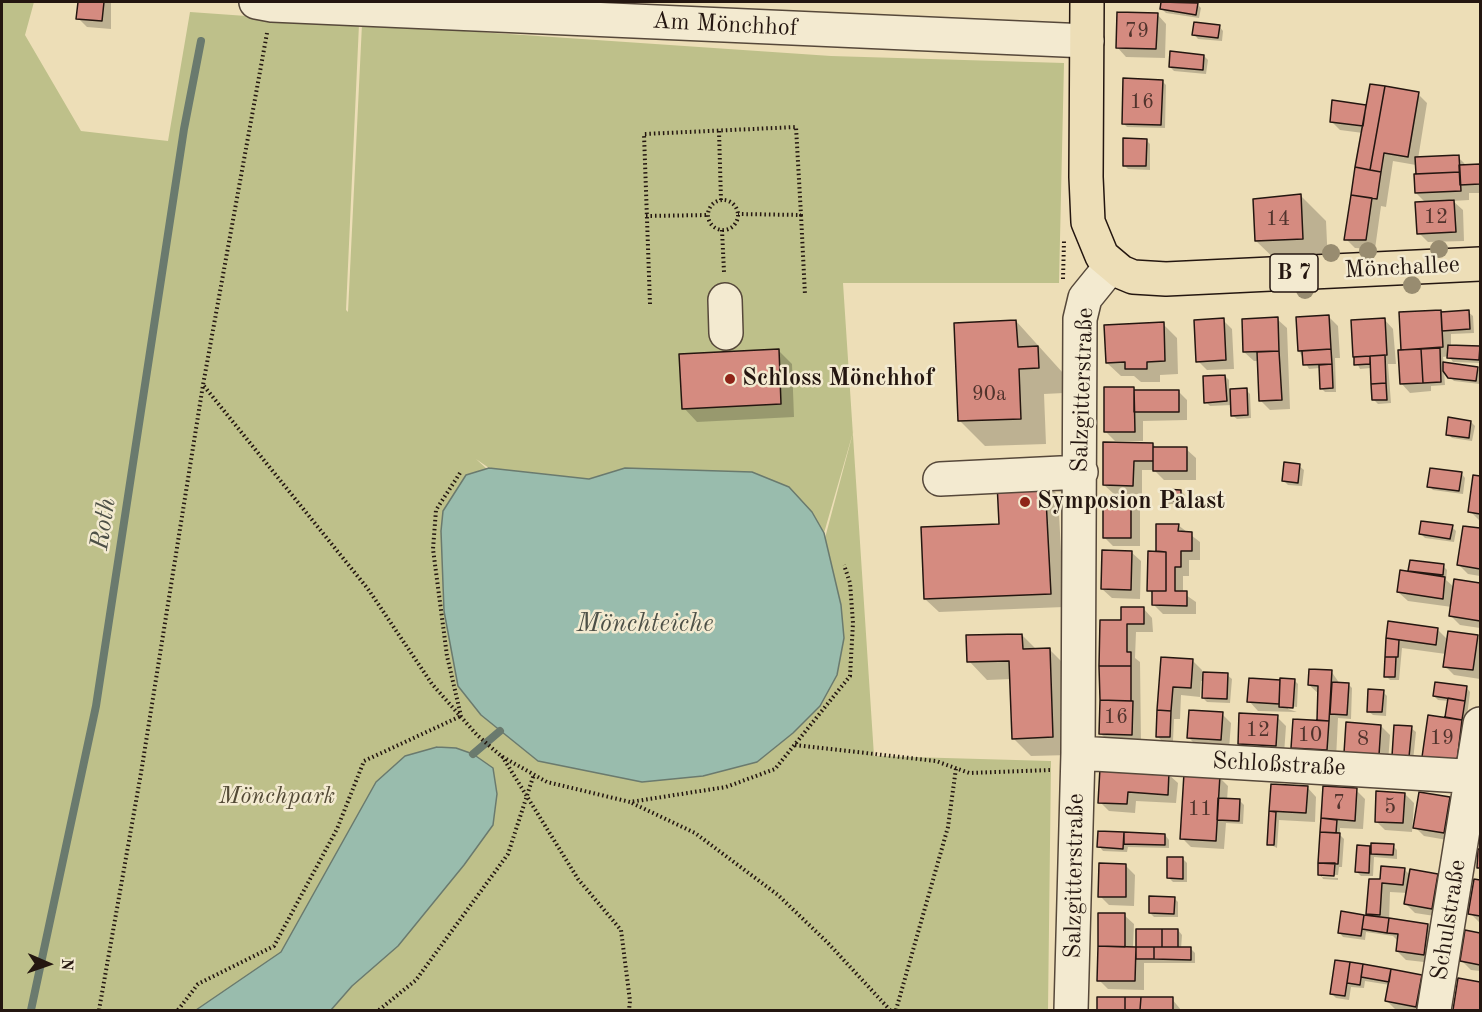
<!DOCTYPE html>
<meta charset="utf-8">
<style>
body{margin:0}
#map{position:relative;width:1482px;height:1012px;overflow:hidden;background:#eddeb7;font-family:"Old Standard TT",serif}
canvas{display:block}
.frame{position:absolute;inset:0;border:3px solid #241610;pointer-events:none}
.north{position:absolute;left:18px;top:934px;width:60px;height:60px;-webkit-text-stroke:4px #f3ead0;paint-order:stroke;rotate:92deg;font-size:16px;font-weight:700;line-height:24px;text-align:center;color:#241610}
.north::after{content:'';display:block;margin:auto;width:21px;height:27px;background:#241610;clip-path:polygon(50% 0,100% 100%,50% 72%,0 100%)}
</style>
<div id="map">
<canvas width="1482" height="1012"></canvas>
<div class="frame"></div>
<div class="north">N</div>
</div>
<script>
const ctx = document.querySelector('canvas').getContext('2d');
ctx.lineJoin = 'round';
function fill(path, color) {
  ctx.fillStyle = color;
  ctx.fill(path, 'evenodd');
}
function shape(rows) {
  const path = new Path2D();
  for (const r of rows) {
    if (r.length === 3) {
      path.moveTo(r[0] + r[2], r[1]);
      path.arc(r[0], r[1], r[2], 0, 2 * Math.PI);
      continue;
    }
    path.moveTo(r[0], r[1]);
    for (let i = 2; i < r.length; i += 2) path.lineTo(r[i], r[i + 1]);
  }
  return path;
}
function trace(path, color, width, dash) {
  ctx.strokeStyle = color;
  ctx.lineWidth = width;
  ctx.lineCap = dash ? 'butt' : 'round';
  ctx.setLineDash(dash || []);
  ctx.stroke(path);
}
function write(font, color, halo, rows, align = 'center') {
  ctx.font = font + ' "Old Standard TT",serif';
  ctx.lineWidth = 5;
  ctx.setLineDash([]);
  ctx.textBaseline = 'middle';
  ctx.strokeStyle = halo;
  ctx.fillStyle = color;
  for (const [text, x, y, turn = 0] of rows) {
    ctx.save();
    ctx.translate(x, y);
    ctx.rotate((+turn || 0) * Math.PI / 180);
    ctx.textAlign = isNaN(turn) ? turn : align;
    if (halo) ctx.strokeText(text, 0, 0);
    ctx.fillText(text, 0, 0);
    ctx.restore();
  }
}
fill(shape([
 [2,2,34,2,25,35,81,131,168,141,190,12,359,24,346,310,348,312,362,24,831,56,1064,63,1059,283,843,283,874,756,1051,761,1048,1010,2,1010],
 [854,429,825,538,841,605,820,706,793,733,757,762,703,776,538,761,481,715,458,686,444,611,441,531,466,475,487,469,476,459,489,468,589,479,625,468,812,512,824,533]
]), '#bec08a');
const water = shape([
 [489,468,589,479,625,468,752,472,789,487,812,512,824,533,841,605,844,638,837,675,820,706,793,733,757,762,703,776,642,782,538,761,481,715,458,686,444,611,441,531,443,511,466,475,489,468],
 [437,747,456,748,473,754,493,768,497,794,493,825,464,865,398,946,352,986,331,1010,196,1010,281,952,376,782,405,756,437,747]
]);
fill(water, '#99bcad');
trace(water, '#6a7a6e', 1.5);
fill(shape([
 [79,2,111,2,111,29,87,27,78,18],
 [1163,2,1197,4,1201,8,1199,18,1166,13,1162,9],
 [1157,14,1166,24,1165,58,1126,57,1117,47],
 [1219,26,1223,31,1222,41,1198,39,1194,34],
 [1204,56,1208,60,1206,74,1174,71,1170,67],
 [1162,81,1166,85,1165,128,1127,127,1123,123],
 [1418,94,1427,103,1418,159,1458,157,1467,166,1480,165,1480,193,1469,193,1469,200,1453,201,1463,210,1464,241,1428,242,1419,233,1426,203,1416,193,1416,165,1393,161,1386,207,1381,206,1375,249,1355,248,1346,239,1363,133,1340,130,1331,121,1334,102,1367,106],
 [1146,140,1150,144,1150,170,1128,169,1124,165],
 [1300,195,1326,221,1328,264,1282,266,1256,241],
 [1441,311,1468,312,1473,316,1474,333,1451,334,1451,346,1479,348,1480,363,1453,362,1449,356,1443,357,1444,364,1477,368,1480,371,1480,384,1454,381,1444,371,1445,385,1431,386,1431,391,1410,393,1401,383,1401,314],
 [1329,317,1338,326,1340,358,1335,358,1336,392,1325,392,1321,388,1320,368,1309,369,1299,351],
 [1277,319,1287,328,1290,409,1270,410,1261,401,1259,361,1254,361,1244,352],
 [1384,319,1393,329,1396,364,1388,364,1391,403,1378,404,1374,400,1371,368,1360,369,1354,357],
 [1223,320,1232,329,1234,369,1207,370,1198,361],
 [1016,321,1063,373,1064,393,1044,394,1046,444,985,446,960,421],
 [1163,324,1177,338,1178,374,1160,375,1160,382,1141,382,1134,376,1121,376,1107,363],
 [778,350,792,364,794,417,697,422,684,408],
 [1225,376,1229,380,1229,390,1246,390,1250,394,1251,418,1237,419,1232,415,1232,405,1210,406,1206,402],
 [1105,389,1178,391,1187,400,1187,420,1143,421,1143,441,1115,441,1106,432],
 [1471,422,1475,426,1472,441,1452,438,1448,434],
 [1153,444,1157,449,1186,449,1196,458,1196,480,1164,480,1154,470,1142,470,1142,494,1114,494,1104,485],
 [1299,466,1304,470,1302,486,1288,485,1284,481],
 [1461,473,1465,478,1463,494,1433,490,1429,486],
 [1474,477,1480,478,1480,521,1470,511],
 [1045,482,1058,495,1064,607,939,612,925,599],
 [1181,491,1185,495,1185,504,1168,504,1164,500],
 [1131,499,1140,508,1140,546,1113,546,1104,537],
 [1158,525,1178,525,1200,542,1200,560,1189,560,1189,576,1183,576,1183,593,1196,602,1196,614,1163,614,1154,605,1154,595,1149,590,1158,553],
 [1452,527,1456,531,1454,542,1425,538,1421,534],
 [1464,528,1480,530,1480,576,1468,574,1459,565],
 [1131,552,1141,561,1140,599,1112,598,1102,589],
 [1443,566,1447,570,1446,580,1455,588,1456,581,1480,584,1480,628,1460,625,1451,616,1452,607,1408,601,1398,592,1413,574,1410,570],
 [1143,608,1152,618,1153,632,1136,632,1135,658,1140,662,1141,743,1110,743,1101,734,1123,622],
 [1390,623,1438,630,1448,640,1477,636,1480,639,1480,679,1454,675,1445,666,1446,654,1402,648,1399,680,1390,680,1386,676],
 [1022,635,1037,650,1050,650,1068,668,1070,755,1031,756,1013,738,1011,679,987,680,969,661],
 [1162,658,1193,661,1202,670,1202,674,1227,675,1232,679,1230,703,1207,702,1203,698,1204,681,1201,681,1200,697,1181,695,1180,719,1174,719,1173,741,1161,740,1157,736],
 [1331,671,1340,684,1348,684,1352,688,1351,719,1338,718,1336,759,1302,757,1293,748,1318,722,1319,694,1309,685],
 [1294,680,1298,684,1297,707,1288,706,1288,709,1297,712,1258,711,1249,701,1282,682],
 [1466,687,1470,692,1466,725,1470,775,1437,770,1450,719,1447,717,1449,701,1438,700,1434,696],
 [1383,692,1387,696,1386,716,1373,715,1368,711],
 [1222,714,1231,723,1229,749,1198,747,1189,738],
 [1277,717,1286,726,1284,754,1248,752,1239,743],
 [1381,726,1390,735,1388,763,1355,761],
 [1411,728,1416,732,1413,761,1397,760],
 [1168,774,1178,783,1176,803,1136,801,1135,813,1109,811,1100,802],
 [1219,777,1228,786,1227,800,1240,801,1244,805,1243,824,1226,823,1224,849,1191,847,1182,838],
 [1272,785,1307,787,1316,797,1315,822,1279,820,1277,848,1269,844],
 [1325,788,1356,790,1365,799,1363,829,1340,828,1340,835,1344,839,1342,867,1339,867,1338,875,1322,874,1322,877,1319,875],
 [1405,794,1414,803,1412,832,1385,830,1376,821],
 [1449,799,1458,808,1453,841,1424,836,1415,827],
 [1099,833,1165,835,1169,840,1169,848,1128,847,1127,852,1103,851,1099,846],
 [1358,846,1393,846,1397,850,1397,859,1374,857,1373,876,1361,876,1356,871],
 [1183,859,1187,863,1187,882,1173,882,1169,878],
 [1125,865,1135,875,1134,906,1109,905,1100,896],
 [1404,869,1411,876,1438,875,1447,884,1441,917,1415,913,1406,904,1408,893,1390,892,1389,920,1428,925,1437,934,1433,963,1406,960,1397,951,1398,941,1393,936,1366,932,1365,940,1343,937,1339,932,1372,917,1368,913,1381,881],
 [1322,877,1338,878,1338,880,1323,879],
 [1476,881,1480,882,1480,923,1470,913],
 [1174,898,1178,902,1178,917,1154,917,1150,913],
 [1124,915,1134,924,1133,948,1137,950,1178,930,1182,935,1181,949,1191,949,1195,953,1195,963,1144,963,1144,990,1108,989,1099,980],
 [1467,932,1480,934,1480,971,1471,970,1462,961],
 [1336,962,1421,976,1430,985,1425,1010,1396,1010,1387,1001,1390,985,1365,981,1364,988,1351,987,1349,1000,1336,998,1331,993],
 [1460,980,1480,983,1480,1010,1454,1010],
 [1098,998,1172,999,1181,1010,1098,1010]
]), '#0003');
trace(shape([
 [473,754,500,731],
 [31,1010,96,706,184,129,201,41]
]), '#6a7a6e', 8);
const building = shape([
 [78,2,104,2,102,21,76,19,78,2],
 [1161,2,1198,3,1196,15,1160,9,1161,2],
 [1117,12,1158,13,1156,49,1116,48,1117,12],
 [1194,22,1220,25,1218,38,1192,35,1194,22],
 [1170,51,1204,55,1203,70,1169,67,1170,51],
 [1123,78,1163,80,1161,125,1122,124,1123,78],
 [1370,84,1385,86,1370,170,1355,167,1370,84],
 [1385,86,1419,92,1408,157,1384,153,1381,172,1370,170,1385,86],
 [1332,100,1366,105,1363,126,1330,122,1332,100],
 [1123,138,1147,139,1146,166,1123,166,1123,138],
 [1459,155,1460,172,1416,174,1415,157,1459,155],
 [1480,164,1480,184,1460,185,1459,165,1480,164],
 [1355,167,1381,172,1377,199,1351,195,1355,167],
 [1460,172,1461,191,1415,193,1414,174,1460,172],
 [1301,194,1303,239,1255,241,1253,199,1301,194],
 [1351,195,1372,198,1366,240,1344,240,1351,195],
 [1454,200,1456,232,1417,234,1415,202,1454,200],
 [1441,310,1443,347,1401,350,1399,312,1441,310],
 [1469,310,1470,329,1442,331,1441,312,1469,310],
 [1329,315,1331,349,1298,351,1296,317,1329,315],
 [1278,317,1279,351,1243,352,1242,319,1278,317],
 [1224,318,1226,360,1196,362,1194,320,1224,318],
 [1385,318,1387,355,1353,357,1351,320,1385,318],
 [1016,320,1018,347,1038,346,1039,368,1019,369,1021,419,958,421,954,323,1016,320],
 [1164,322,1165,361,1147,362,1147,369,1125,369,1125,362,1106,363,1104,325,1164,322],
 [1448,345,1480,346,1479,360,1447,358,1448,345],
 [1440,348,1441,382,1423,383,1421,349,1440,348],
 [779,349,781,404,682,409,679,354,779,349],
 [1331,349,1332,364,1303,365,1302,351,1331,349],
 [1421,349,1423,383,1400,384,1398,350,1421,349],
 [1279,351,1282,400,1259,401,1257,352,1279,351],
 [1385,355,1386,383,1371,384,1370,356,1385,355],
 [1370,356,1370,364,1354,365,1354,357,1370,356],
 [1443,362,1478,367,1476,381,1448,378,1443,371,1443,362],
 [1332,364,1333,388,1320,389,1319,365,1332,364],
 [1225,375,1227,401,1204,403,1203,376,1225,375],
 [1386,383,1387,400,1372,400,1371,384,1386,383],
 [1104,387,1134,387,1135,432,1104,432,1104,387],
 [1247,388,1248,415,1231,416,1230,389,1247,388],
 [1134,390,1179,390,1179,412,1134,412,1134,390],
 [1448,417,1471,421,1469,438,1446,435,1448,417],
 [1103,442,1153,443,1153,461,1134,461,1133,486,1103,485,1103,442],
 [1153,447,1187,447,1187,471,1153,471,1153,447],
 [1284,462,1300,464,1298,483,1282,481,1284,462],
 [1430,468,1462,472,1459,491,1427,487,1430,468],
 [1473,475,1480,476,1480,514,1468,512,1473,475],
 [1045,480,1051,594,924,599,921,527,999,524,997,483,1045,480],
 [1163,489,1181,490,1181,501,1162,500,1163,489],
 [1103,497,1131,497,1131,538,1103,538,1103,497],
 [1421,521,1453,525,1450,539,1419,534,1421,521],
 [1156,524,1179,524,1178,531,1192,532,1192,551,1181,551,1181,567,1175,567,1175,591,1187,591,1187,606,1152,605,1152,591,1166,591,1166,552,1156,551,1156,524],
 [1463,526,1480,528,1480,569,1457,565,1463,526],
 [1102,550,1132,551,1131,590,1101,589,1102,550],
 [1148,551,1166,552,1166,591,1147,591,1148,551],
 [1410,560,1444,564,1443,575,1408,571,1410,560],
 [1400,570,1445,577,1443,599,1397,592,1400,570],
 [1454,579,1480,583,1480,621,1449,616,1454,579],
 [1121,607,1144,607,1144,624,1127,624,1127,652,1131,652,1131,666,1099,666,1100,620,1121,620,1121,607],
 [1388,621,1438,628,1436,645,1386,638,1388,621],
 [1448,631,1478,635,1473,670,1443,667,1448,631],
 [1022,634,1023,649,1050,648,1053,737,1012,739,1009,661,967,662,966,635,1022,634],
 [1386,638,1399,640,1398,657,1385,657,1386,638],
 [1161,657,1193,659,1191,688,1173,687,1171,711,1157,710,1161,657],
 [1385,657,1396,657,1395,677,1384,677,1385,657],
 [1099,666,1131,666,1131,701,1100,700,1099,666],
 [1309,669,1332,670,1329,721,1317,720,1318,686,1308,685,1309,669],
 [1203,672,1228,673,1227,699,1202,698,1203,672],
 [1249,678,1280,680,1279,704,1247,702,1249,678],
 [1280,678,1295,679,1293,708,1279,707,1280,678],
 [1332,682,1349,683,1347,715,1330,714,1332,682],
 [1435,682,1467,686,1465,701,1433,696,1435,682],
 [1368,689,1384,690,1382,712,1367,712,1368,689],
 [1448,698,1465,701,1462,720,1445,717,1448,698],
 [1100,700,1133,701,1132,735,1099,734,1100,700],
 [1157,710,1171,711,1170,737,1156,737,1157,710],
 [1189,710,1223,712,1221,740,1187,738,1189,710],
 [1239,713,1278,715,1276,746,1238,744,1239,713],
 [1428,715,1462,720,1457,762,1422,757,1428,715],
 [1293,719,1329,721,1327,750,1291,748,1293,719],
 [1346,722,1381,725,1379,755,1344,753,1346,722],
 [1394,725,1412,726,1409,757,1392,756,1394,725],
 [1100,768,1169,772,1168,795,1128,792,1127,804,1098,803,1100,768],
 [1184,773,1220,775,1216,841,1180,839,1184,773],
 [1271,784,1308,786,1306,813,1269,811,1271,784],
 [1323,786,1357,788,1355,821,1321,818,1323,786],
 [1376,791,1405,793,1403,823,1375,822,1376,791],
 [1419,792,1450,797,1444,833,1413,828,1419,792],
 [1218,798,1240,799,1239,821,1217,820,1218,798],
 [1269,811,1276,812,1274,845,1267,845,1269,811],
 [1321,818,1337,820,1336,833,1320,832,1321,818],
 [1098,831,1124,832,1123,849,1097,847,1098,831],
 [1124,832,1165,834,1165,845,1124,844,1124,832],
 [1320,832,1340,833,1338,864,1318,863,1320,832],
 [1371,843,1394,844,1393,855,1371,854,1371,843],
 [1357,845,1370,846,1369,873,1355,872,1357,845],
 [1478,849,1480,849,1480,868,1477,868,1478,849],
 [1167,857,1183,857,1183,879,1167,878,1167,857],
 [1099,863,1126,864,1126,897,1098,897,1099,863],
 [1318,863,1335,863,1334,876,1318,875,1318,863],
 [1381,866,1405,868,1403,885,1382,883,1380,915,1366,914,1369,879,1380,879,1381,866],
 [1410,869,1438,874,1432,909,1404,904,1410,869],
 [1474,879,1480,880,1480,916,1468,914,1474,879],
 [1149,896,1175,897,1174,914,1149,913,1149,896],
 [1341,911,1364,915,1361,936,1338,933,1341,911],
 [1098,913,1125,913,1125,947,1098,946,1098,913],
 [1364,915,1389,918,1387,933,1362,929,1364,915],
 [1389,918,1428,924,1424,955,1396,951,1398,934,1387,933,1389,918],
 [1136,929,1162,929,1162,947,1136,947,1136,929],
 [1162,929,1178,929,1178,947,1162,947,1162,929],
 [1465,930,1480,933,1480,965,1460,961,1465,930],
 [1098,946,1136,947,1135,981,1097,981,1098,946],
 [1136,947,1154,947,1154,959,1136,959,1136,947],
 [1154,947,1191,947,1191,960,1154,959,1154,947],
 [1335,960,1350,962,1345,996,1330,994,1335,960],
 [1350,962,1363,964,1360,985,1347,983,1350,962],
 [1363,964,1391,969,1389,982,1361,977,1363,964],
 [1391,969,1422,975,1416,1007,1385,1001,1391,969],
 [1458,978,1480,982,1480,1010,1453,1010,1458,978],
 [1097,997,1125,997,1125,1010,1097,1010,1097,997],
 [1125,997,1141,997,1140,1010,1125,1010,1125,997],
 [1141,997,1173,997,1173,1010,1140,1010,1141,997]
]);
fill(building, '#d58b80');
trace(building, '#241610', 1.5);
const minor = shape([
 [256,2,272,5,1087,41],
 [725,300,726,333],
 [940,479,1081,472],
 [1078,753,1480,777],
 [1071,1010,1078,753,1080,319,1085,298,1111,266],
 [1434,1010,1480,724]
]);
const major = shape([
 [1087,2,1086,177,1088,222,1102,256,1121,272,1133,277,1166,279,1480,264]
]);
trace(minor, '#56483a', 36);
trace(major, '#241610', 36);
trace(shape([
 [719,131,721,200],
 [723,215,15],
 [801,215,805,295],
 [646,216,708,215],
 [722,230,724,272],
 [1063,279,1064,241],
 [650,304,644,134,796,127,801,215,738,214],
 [204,386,368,589,432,684,477,735,501,756,547,782,630,802,726,787,775,769,850,676,853,623,850,583,844,565],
 [460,473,436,510,433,549,447,656,461,716],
 [795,745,936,761,969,773,1050,770],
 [502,756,578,879,621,930,630,1001,629,1010],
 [632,803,695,833,778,895,828,943,890,1010],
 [99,1010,141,773,203,385,267,33],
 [178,1010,198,984,274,946,337,829,364,761,461,716],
 [379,1010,416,980,508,854,534,774],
 [896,1010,948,827,956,768]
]), '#241610', 4, [1.5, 3]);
trace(minor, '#f3ead0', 33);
trace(major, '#eddeb7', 33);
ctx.fillStyle = '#988c70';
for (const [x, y] of [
 [1439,249],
 [1368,251],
 [1331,253],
 [1412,285],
 [1305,290]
]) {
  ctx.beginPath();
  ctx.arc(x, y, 9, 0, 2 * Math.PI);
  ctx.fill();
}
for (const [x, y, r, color] of [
 [730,379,6,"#8f2418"],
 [1025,502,6,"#8f2418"]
]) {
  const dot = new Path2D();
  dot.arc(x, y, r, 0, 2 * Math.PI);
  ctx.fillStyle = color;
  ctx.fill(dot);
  trace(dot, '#f3ead0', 2);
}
write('21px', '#50332c', null, [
 ["79",1137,31],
 ["16",1142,102],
 ["12",1436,217],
 ["14",1278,219],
 ["90a",989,394],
 ["16",1116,717],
 ["12",1258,730],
 ["10",1310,735],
 ["19",1442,738],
 ["8",1363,739],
 ["7",1339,803],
 ["5",1390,807],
 ["11",1200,809]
]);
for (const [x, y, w] of [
 [1294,273,48]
]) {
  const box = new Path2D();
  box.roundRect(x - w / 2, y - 19, w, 38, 4.5);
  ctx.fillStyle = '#f3ead0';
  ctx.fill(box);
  trace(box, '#241610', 1.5);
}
write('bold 22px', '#241610', null, [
 ["B 7",1294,273]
]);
write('24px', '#241610', '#f3ead0', [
 ["Am Mönchhof",725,25,3],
 ["Mönchallee",1402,268,-3],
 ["Salzgitterstraße",1083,390,-88],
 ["Schloßstraße",1279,765,3],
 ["Salzgitterstraße",1075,876,-89],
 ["Schulstraße",1449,920,-81]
]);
write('bold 24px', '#241610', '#f3ead0', [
 ["Schloss Mönchhof",742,379],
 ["Symposion Palast",1037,502]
], 'left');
write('italic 24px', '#524935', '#f3ead0', [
 ["Mönchpark",277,797]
]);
write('italic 26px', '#4d5047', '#f3ead0', [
 ["Roth",104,524,-81],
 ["Mönchteiche",645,624]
]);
</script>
